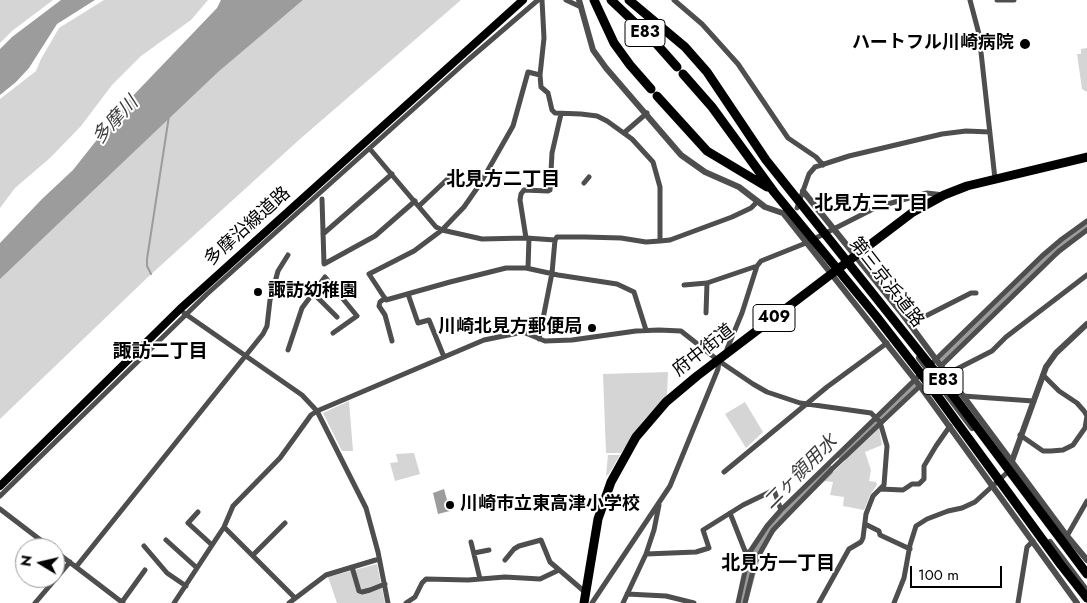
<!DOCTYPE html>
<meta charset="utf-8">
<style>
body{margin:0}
#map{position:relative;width:1087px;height:603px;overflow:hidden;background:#fff;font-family:Jost,sans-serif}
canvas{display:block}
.north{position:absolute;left:15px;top:538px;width:50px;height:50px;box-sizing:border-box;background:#fff;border:1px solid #999;border-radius:50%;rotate:279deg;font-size:14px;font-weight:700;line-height:20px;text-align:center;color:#000}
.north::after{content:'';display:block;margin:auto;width:18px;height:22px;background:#000;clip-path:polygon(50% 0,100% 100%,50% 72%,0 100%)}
.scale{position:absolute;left:910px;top:566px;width:92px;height:22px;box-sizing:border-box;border:2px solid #000;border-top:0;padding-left:6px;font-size:15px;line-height:18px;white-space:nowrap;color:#000;-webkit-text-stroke:4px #fff;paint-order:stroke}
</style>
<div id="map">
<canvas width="1087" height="603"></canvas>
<div class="north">N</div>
<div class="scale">100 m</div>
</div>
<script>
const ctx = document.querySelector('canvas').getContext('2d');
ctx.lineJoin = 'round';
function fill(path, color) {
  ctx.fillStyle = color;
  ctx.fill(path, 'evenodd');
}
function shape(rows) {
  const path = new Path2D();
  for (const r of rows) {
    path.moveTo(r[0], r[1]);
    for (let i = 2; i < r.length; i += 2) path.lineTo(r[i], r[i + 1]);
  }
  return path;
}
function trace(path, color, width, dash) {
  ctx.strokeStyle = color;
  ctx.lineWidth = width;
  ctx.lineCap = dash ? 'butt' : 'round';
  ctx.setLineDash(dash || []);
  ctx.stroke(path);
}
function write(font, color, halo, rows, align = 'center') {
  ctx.font = font + ' Jost,"Noto Sans JP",sans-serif';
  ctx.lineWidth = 4;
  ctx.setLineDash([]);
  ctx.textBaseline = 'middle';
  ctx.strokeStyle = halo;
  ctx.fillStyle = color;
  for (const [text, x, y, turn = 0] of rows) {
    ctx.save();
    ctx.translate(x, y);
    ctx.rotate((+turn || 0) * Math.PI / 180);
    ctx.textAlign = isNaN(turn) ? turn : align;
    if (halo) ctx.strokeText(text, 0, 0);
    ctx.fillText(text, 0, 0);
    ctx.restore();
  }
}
fill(shape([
 [0,0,53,0,12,31,0,43],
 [104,0,208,0,191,20,141,56,112,85,81,126,50,158,15,188,0,208,0,99,36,71,41,59,59,28],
 [303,0,461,0,300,139,147,278,0,419,0,278,217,72],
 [1087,48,1087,92,1082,89,1077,54,1081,54,1081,49],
 [668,372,667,395,643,421,621,453,606,453,603,374],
 [349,401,353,451,342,451,323,413],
 [745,402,763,432,746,448,725,414],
 [879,428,882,445,865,452,871,470,869,481,876,482,877,485,870,495,864,510,843,506,844,497,830,495,833,482,824,481],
 [414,453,420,474,395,481,390,463,398,462,396,454],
 [608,455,620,455,609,474,606,476],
 [377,564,385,603,337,603,328,577]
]), '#d5d5d5');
fill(shape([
 [61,0,95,0,57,24,29,68,16,82,0,95,0,49,12,37],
 [221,0,303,0,218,72,0,279,0,243,42,199,73,170,126,103,217,8],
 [444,489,450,511,438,514,433,493]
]), '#9c9c9c');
trace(shape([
 [151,274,147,266,147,259,169,116]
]), '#9c9c9c', 2);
trace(shape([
 [942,360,1050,255,1087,225],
 [843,455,914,386],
 [742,603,754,558,766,534,783,514,828,470]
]), '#9c9c9c', 11);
trace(shape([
 [542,0,544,38,540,75,528,72,513,126,480,184,464,207,442,230,414,251,369,274,386,300,450,282,506,268,526,268,558,275,617,284,634,292,646,330],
 [566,0,581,7],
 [674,0,702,24,738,64,788,138,816,157,823,165],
 [970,0,979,34,995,179],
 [997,0,1014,0],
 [540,75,541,87,548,93,552,110,555,113,581,114,597,116,607,121,632,139,653,162,660,187,660,241],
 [625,132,647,113],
 [370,149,436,227,442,230,482,239,526,238,555,240,557,237,585,237,621,238,646,242,660,241,670,240,732,217,751,208,758,201],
 [584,183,589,177],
 [322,199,324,264,375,236,415,201],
 [419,206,456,171],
 [797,208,809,174,815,167,849,156,942,134,966,131,990,132],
 [323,234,392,174],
 [526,238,520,200,521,194,524,190,548,191,550,190,552,153,561,114],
 [528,268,529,238],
 [684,285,707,283,757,266],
 [313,293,337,317],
 [408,294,418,323,429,320,444,357],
 [385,298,380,302,379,306,385,315,392,341],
 [184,313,302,395,317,411,366,508,378,552,388,603],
 [706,313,707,283],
 [910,324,971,293,976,293],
 [539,339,552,273,555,240],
 [288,350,302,308,325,277,357,316,333,333],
 [728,353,727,349,742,313,757,266,761,261,806,243,877,207,927,193,944,195],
 [941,366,1059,251,1087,230],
 [947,374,992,351,1006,337,1087,275],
 [963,396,1033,401],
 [1020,435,1043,451,1051,451,1063,450,1073,445,1085,428,1087,416,1084,411,1077,403,1059,391,1043,375],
 [724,472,827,387,887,343],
 [880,489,903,490,912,484,919,484,924,479,924,466,936,446,950,426],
 [0,496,207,294,468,60,538,0],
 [0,509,51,548],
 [198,512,188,523,212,545],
 [730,513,745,551,757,556],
 [865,524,879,531,880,535,910,549],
 [224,527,295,598],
 [1067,536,1087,501],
 [166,540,197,568],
 [471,542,480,579],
 [144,546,167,573,186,586],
 [55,551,123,603],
 [474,553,489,550],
 [646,554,696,552,709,548,703,530,743,505,774,490,781,510],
 [253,555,285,523],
 [505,560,514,549,519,546,541,540,550,562,585,592],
 [76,567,263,334,267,326,270,300,278,271,288,255],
 [352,567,359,591,362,592,370,590,385,584],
 [627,594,666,596,694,603],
 [122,602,145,570],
 [35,603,70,562],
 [174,603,224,527,233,506,280,458,311,415,317,411,484,340,523,332,545,341,572,340,636,331,659,330,681,331,719,361,753,384,767,392,800,403,871,413,880,422,887,446,884,485,873,496,866,514,863,538,861,542,849,549,819,603],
 [289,603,326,575,379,559],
 [406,603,415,597,422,583,426,579,468,580,505,577,540,579,559,570],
 [592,603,670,486,718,369,719,361],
 [623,603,646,554,654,530,659,505],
 [738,603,749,553,767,526,781,510,1042,256,1062,239,1087,221],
 [745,603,755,562,773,530,833,468,920,386],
 [894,603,904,578,910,545,916,526,927,519,948,511,962,508,975,502,1010,470],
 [1018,603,1027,547,1033,541]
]), '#4e4e4e', 5);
trace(shape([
 [579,0,593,50,606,68,681,155,705,172,739,187,765,207,794,217],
 [803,191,900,311,1067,536,1087,560],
 [783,213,920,386,1077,603],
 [919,358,972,428],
 [1012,461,1046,367,1056,353,1087,324],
 [1050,542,1087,591]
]), '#4e4e4e', 6);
trace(shape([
 [0,486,180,309,523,0]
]), '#000', 8);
trace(shape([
 [584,603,598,519,611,482,636,437,666,402,697,376,913,212,944,195,967,186,1087,157]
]), '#000', 9);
trace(shape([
 [594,0,614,43,630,65,651,89],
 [611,0,653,40,677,67],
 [629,0,685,47,707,72,766,160,937,374,1087,574],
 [683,74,712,107,774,192,876,316,928,383,1061,565,1087,598],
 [657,96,707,151,767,187]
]), '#000', 9);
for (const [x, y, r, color] of [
 [1025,44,6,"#000"],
 [258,292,5,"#000"],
 [592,328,5,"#000"],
 [450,505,5,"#000"]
]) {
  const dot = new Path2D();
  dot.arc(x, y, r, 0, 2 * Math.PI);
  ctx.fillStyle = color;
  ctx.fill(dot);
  trace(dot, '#fff', 2);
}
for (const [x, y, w] of [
 [645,33,40],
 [774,318,42],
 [943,381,40]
]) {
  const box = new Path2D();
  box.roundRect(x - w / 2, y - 13.5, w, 27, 4);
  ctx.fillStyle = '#fff';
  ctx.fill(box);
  trace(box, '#000', 1);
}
write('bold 16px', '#000', null, [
 ["E83",645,33],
 ["409",774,318],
 ["E83",943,381]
]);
write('bold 18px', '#000', '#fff', [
 ["ハートフル川崎病院",1014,44],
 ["諏訪幼稚園",268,292,"left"],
 ["川崎北見方郵便局",582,328],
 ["川崎市立東高津小学校",460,505,"left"]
], 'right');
write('18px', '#000', '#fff', [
 ["多摩沿線道路",248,227,-42],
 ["第三京浜道路",886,283,52],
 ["府中街道",704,351,-38]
]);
write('italic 19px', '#3d3d3d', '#fff', [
 ["多摩川",116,121,-47],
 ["二ヶ領用水",801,473,-45]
]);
write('bold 19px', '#000', '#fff', [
 ["北見方二丁目",503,180],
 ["北見方三丁目",871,204],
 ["諏訪二丁目",160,352],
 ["北見方一丁目",778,564]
]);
</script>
